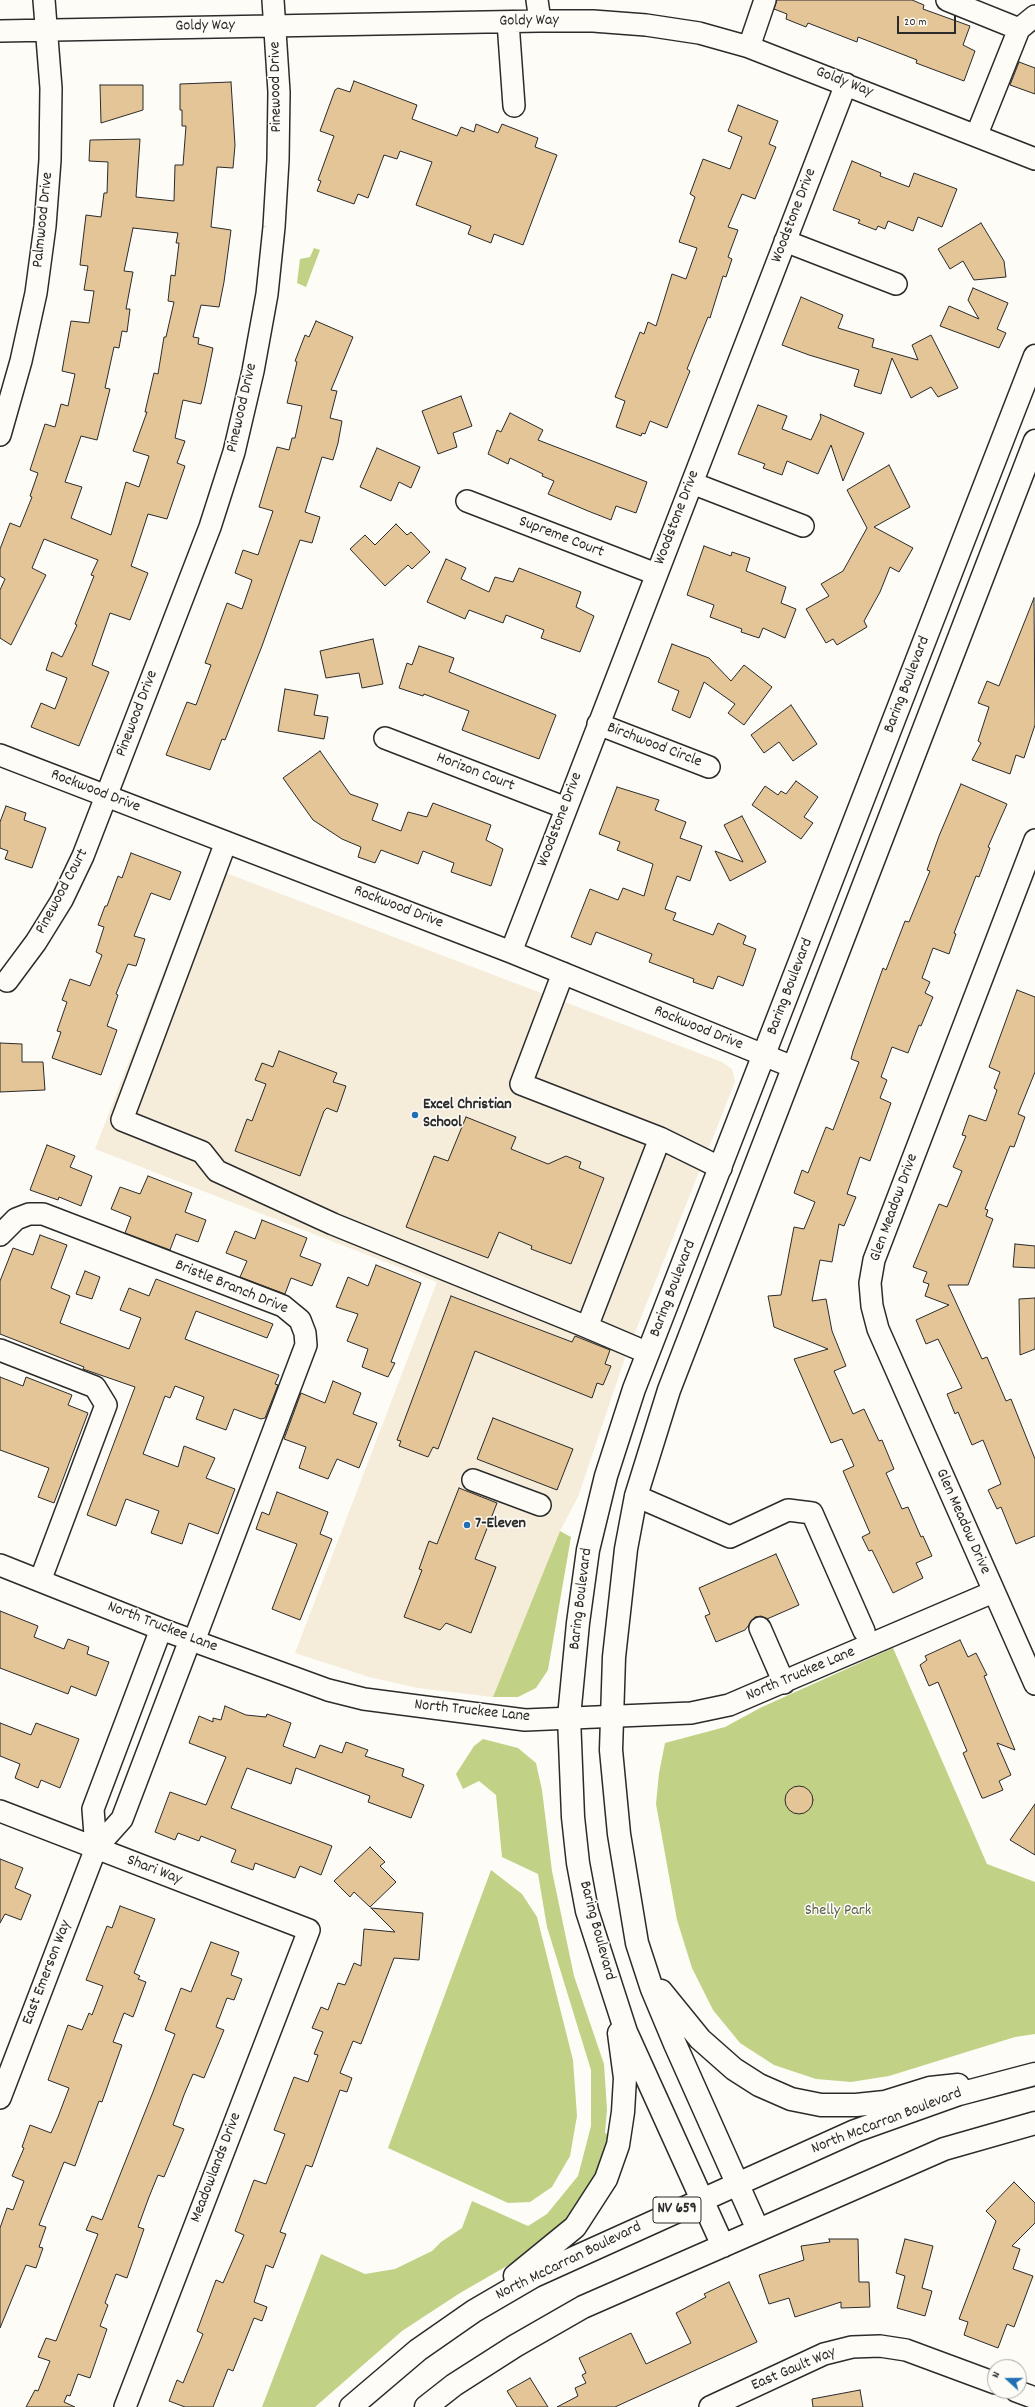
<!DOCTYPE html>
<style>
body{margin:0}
#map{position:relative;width:1035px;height:2407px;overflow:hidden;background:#fdfcf7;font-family:Dekko,sans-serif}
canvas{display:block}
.north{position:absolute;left:987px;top:2359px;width:40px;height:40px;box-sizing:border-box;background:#fdfcf7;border:1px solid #a9a8a5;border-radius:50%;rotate:291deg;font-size:11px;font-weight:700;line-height:16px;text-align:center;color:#2b2b2b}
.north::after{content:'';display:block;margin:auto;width:14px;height:18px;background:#1f6fb2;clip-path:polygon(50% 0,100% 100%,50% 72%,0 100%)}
.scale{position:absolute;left:897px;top:16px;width:59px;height:18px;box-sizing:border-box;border:2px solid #2b2b2b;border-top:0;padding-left:5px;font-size:12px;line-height:14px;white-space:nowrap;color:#2b2b2b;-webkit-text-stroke:3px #fdfcf7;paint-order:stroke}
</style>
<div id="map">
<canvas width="1035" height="2407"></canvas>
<div class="north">N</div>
<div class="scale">20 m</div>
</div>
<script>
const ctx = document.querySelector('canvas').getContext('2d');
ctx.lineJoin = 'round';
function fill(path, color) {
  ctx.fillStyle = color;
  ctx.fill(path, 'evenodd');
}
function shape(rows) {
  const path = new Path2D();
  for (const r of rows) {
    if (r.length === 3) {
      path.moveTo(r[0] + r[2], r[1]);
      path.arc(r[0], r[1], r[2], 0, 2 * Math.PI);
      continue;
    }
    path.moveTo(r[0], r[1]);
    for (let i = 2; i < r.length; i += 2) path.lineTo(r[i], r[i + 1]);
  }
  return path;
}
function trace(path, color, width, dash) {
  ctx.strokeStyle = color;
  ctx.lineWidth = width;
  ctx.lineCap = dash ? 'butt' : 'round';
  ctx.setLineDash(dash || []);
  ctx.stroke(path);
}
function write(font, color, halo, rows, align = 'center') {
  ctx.font = font + ' Dekko,sans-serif';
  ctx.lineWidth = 3;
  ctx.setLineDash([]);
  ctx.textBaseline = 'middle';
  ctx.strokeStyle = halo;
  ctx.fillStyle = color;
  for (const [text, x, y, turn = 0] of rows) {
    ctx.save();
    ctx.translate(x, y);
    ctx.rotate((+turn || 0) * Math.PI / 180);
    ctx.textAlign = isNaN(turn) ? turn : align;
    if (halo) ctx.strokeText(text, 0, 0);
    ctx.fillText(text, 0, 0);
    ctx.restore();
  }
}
fill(shape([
 [205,865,722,1062,732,1069,735,1082,626,1355,578,1497,560,1531,493,1697,418,1688,369,1677,295,1653,437,1282,95,1149]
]), '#f6ecda');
fill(shape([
 [314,248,320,250,306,287,297,283,300,259,310,257],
 [560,1531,571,1537,548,1670,536,1688,518,1697,493,1697],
 [893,1648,987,1864,1035,1882,1035,2034,1015,2037,889,2076,851,2082,816,2079,774,2065,740,2043,713,2010,692,1968,677,1920,656,1804,659,1773,665,1743,725,1727,762,1707],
 [483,1739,518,1748,536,1763,542,1790,552,1871,574,1976,604,2064,607,2110,605,2133,610,2135,603,2160,577,2211,553,2235,519,2259,460,2293,402,2331,315,2407,262,2407,321,2254,365,2274,395,2269,432,2251,441,2242,462,2228,472,2201,528,2226,547,2214,578,2176,591,2126,591,2070,547,1927,538,1874,502,1857,496,1795,479,1781,463,1789,456,1774,474,1746],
 [491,1870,522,1894,537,1917,573,2060,577,2116,570,2156,552,2187,530,2202,508,2203,388,2148]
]), '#c1d286');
const building = shape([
 [777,0,912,0,924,5,923,9,970,26,963,45,975,51,964,81,916,63,917,60,858,37,857,42,808,23,806,27,786,19,787,14,774,9,777,0],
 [1019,62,1035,68,1035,94,1010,85,1019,62],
 [354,81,417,105,412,119,457,136,461,127,474,132,476,124,498,133,502,124,538,138,535,147,557,155,523,245,494,234,491,243,468,234,471,226,416,205,432,162,400,151,397,159,384,155,368,198,358,194,354,204,317,191,321,181,318,180,334,136,320,131,335,90,338,88,350,92,354,81],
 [231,82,235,145,233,168,217,167,211,227,231,230,224,282,219,307,201,305,193,337,199,338,198,344,213,348,205,387,201,404,183,400,175,438,185,441,177,463,185,466,167,519,148,514,131,566,148,573,130,620,110,613,92,665,109,672,79,746,31,727,41,703,55,709,67,678,46,670,52,652,62,657,77,625,75,624,94,576,91,575,98,560,44,539,32,568,46,575,11,645,0,638,0,590,5,579,0,576,0,549,10,523,20,527,32,497,30,496,38,473,30,470,45,424,55,427,61,404,68,406,75,374,62,371,71,321,89,323,94,291,84,290,88,266,80,265,86,215,101,217,104,193,107,193,108,162,89,161,90,140,140,139,136,197,174,201,175,165,183,165,186,126,182,126,182,110,180,110,180,84,231,82],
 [133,228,178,233,176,243,179,243,175,276,171,275,168,301,174,302,166,337,164,337,158,374,154,373,145,412,147,412,133,451,149,456,139,487,126,482,111,535,71,518,82,487,65,482,81,436,97,440,110,389,105,388,114,347,119,348,122,331,127,332,130,309,126,309,133,272,124,271,133,228],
 [100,85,143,85,143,110,101,123,100,85],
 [738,105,778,121,769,144,776,147,755,199,742,194,728,227,738,230,728,257,732,259,726,277,723,276,710,318,708,317,687,369,690,371,667,428,650,421,645,434,642,433,641,436,616,427,625,401,615,397,640,332,644,334,648,322,656,326,672,274,686,279,697,248,679,242,695,197,690,194,703,159,730,169,742,137,728,131,738,105],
 [852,161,881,173,880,176,909,187,914,173,957,189,942,227,918,217,913,231,888,221,885,229,878,226,876,230,858,223,860,220,833,210,852,161],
 [981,223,1004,261,1006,277,974,280,963,261,950,269,938,249,981,223],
 [973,288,1008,303,997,329,1006,333,999,348,940,326,949,306,979,319,968,300,973,288],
 [801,297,843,315,838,328,874,339,872,347,918,360,912,345,931,335,958,388,938,397,931,387,911,398,892,358,881,394,854,386,859,370,809,355,782,345,801,297],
 [316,321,353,337,331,390,337,391,330,418,342,421,338,443,333,460,322,457,305,512,320,517,312,543,300,540,262,646,225,740,222,739,210,770,166,755,187,702,196,705,211,665,205,663,227,603,242,609,252,580,235,573,243,550,258,555,273,511,259,507,277,447,289,450,292,438,295,438,302,406,287,403,297,362,295,361,305,335,309,337,316,321],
 [461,396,472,426,453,433,457,447,438,454,422,411,461,396],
 [758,405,787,416,782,429,811,440,821,418,820,414,864,433,843,481,831,445,818,474,787,461,782,475,763,468,765,464,738,454,758,405],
 [510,413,543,430,538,440,647,482,636,513,616,506,611,520,588,511,548,494,554,481,542,476,543,474,510,458,508,464,488,454,497,430,501,432,510,413],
 [377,448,420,467,411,488,399,482,391,501,360,487,377,448],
 [889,465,910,507,874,527,913,548,899,572,890,567,880,592,864,621,867,627,837,645,833,639,826,643,806,609,829,596,821,584,843,571,867,528,847,490,889,465],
 [396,524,407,535,411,532,430,552,412,569,408,565,385,586,350,549,365,535,375,545,396,524],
 [704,546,731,556,732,552,750,558,746,571,786,587,781,603,796,609,785,638,763,628,759,638,741,632,742,629,710,617,714,605,687,595,704,546],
 [446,559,466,568,461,579,489,592,495,577,513,582,519,568,581,592,576,607,594,616,580,652,541,638,544,630,506,615,503,623,469,610,465,619,427,602,446,559],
 [1034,598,1035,725,1024,758,1016,755,1010,774,972,760,981,743,978,741,989,707,978,703,987,681,999,686,1034,598],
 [373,639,383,684,362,688,359,673,326,678,320,651,373,639],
 [672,644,709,658,731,681,744,665,772,687,744,725,728,713,735,704,704,682,690,718,672,710,679,691,658,682,672,644],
 [419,646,454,658,449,672,556,715,539,759,462,730,469,711,424,694,423,696,399,688,407,663,412,665,419,646],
 [285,689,318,695,314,715,328,717,324,739,278,731,285,689],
 [791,705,817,744,793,761,779,742,764,753,751,735,791,705],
 [320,751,350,794,378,804,372,820,401,831,408,812,427,817,433,803,491,825,486,840,503,849,491,886,451,872,454,863,423,851,418,864,381,850,375,863,358,857,361,847,342,839,313,820,283,778,320,751],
 [796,781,818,797,804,817,813,823,801,839,752,805,765,786,778,795,781,791,786,794,796,781],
 [961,784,1007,804,988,847,990,848,979,877,976,876,954,933,956,934,949,954,933,948,922,978,930,982,925,993,933,997,921,1026,919,1025,908,1053,892,1047,881,1077,887,1080,880,1098,891,1103,870,1161,860,1157,847,1194,856,1197,844,1226,839,1224,832,1262,820,1260,812,1301,826,1299,832,1331,846,1366,834,1371,853,1414,864,1409,879,1441,882,1440,894,1469,886,1473,902,1509,908,1507,921,1537,923,1536,932,1556,916,1563,923,1578,893,1593,872,1550,869,1551,862,1537,870,1533,843,1471,854,1466,842,1439,831,1443,794,1359,828,1349,774,1327,768,1296,781,1295,794,1227,804,1229,815,1202,794,1193,802,1170,808,1173,826,1127,833,1130,859,1062,851,1059,853,1051,874,993,883,968,886,970,905,921,909,922,930,871,927,870,939,836,961,784],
 [617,787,659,800,655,810,686,822,680,838,702,846,690,881,677,876,665,909,676,913,673,920,713,935,718,923,746,936,743,944,756,949,743,986,718,976,713,989,693,982,694,979,649,962,652,954,596,932,591,945,571,937,590,889,618,900,623,888,644,896,653,864,617,850,620,842,599,834,617,787],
 [6,806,26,813,24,820,46,828,32,868,5,859,8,851,0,848,0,822,6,806],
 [742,816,766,862,730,881,715,851,743,862,724,825,742,816],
 [131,853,181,872,170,900,151,893,134,936,145,939,136,966,128,964,116,994,118,995,107,1026,117,1030,101,1075,52,1058,61,1032,57,1031,67,1002,62,1000,70,979,90,986,102,955,96,952,104,927,98,925,105,906,107,906,118,876,122,878,131,853],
 [1017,990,1035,997,1035,1072,1018,1114,1025,1117,1014,1147,1010,1146,985,1209,988,1210,986,1216,993,1219,968,1285,948,1285,982,1359,987,1357,1006,1401,1011,1399,1035,1459,1035,1536,1016,1544,1001,1507,997,1509,988,1490,1001,1484,983,1440,972,1445,958,1412,955,1414,947,1394,962,1388,938,1339,926,1344,916,1320,949,1305,925,1296,929,1284,923,1282,927,1272,913,1267,939,1204,947,1207,962,1171,953,1167,966,1136,962,1135,969,1115,986,1121,997,1090,994,1088,1000,1072,989,1067,1017,990],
 [0,1043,22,1044,22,1062,43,1062,45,1090,0,1092,0,1043],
 [279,1051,337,1073,333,1082,346,1086,337,1112,327,1108,324,1111,300,1176,235,1151,247,1119,252,1121,266,1084,255,1080,262,1063,273,1067,279,1051],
 [466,1117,516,1137,511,1149,548,1164,566,1156,581,1162,579,1168,604,1178,571,1264,531,1249,532,1246,499,1232,488,1258,406,1227,434,1156,448,1161,466,1117],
 [47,1145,75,1156,70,1167,92,1176,81,1206,59,1197,58,1200,30,1190,47,1145],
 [148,1176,192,1193,185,1212,206,1220,198,1242,176,1234,170,1250,125,1233,131,1217,111,1209,120,1187,140,1194,148,1176],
 [262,1220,307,1238,300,1256,321,1264,312,1286,291,1278,285,1294,240,1277,247,1261,226,1253,235,1231,255,1239,262,1220],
 [40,1235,67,1245,51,1288,70,1296,60,1323,129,1349,141,1318,120,1310,129,1288,149,1296,156,1279,273,1324,267,1338,196,1311,185,1339,279,1375,275,1384,278,1385,265,1418,261,1419,234,1409,226,1430,196,1419,204,1397,175,1386,170,1398,165,1396,143,1454,178,1467,184,1446,215,1458,206,1478,235,1489,218,1534,189,1523,182,1544,151,1533,159,1511,126,1499,116,1526,87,1515,135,1387,83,1369,84,1367,0,1334,0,1281,13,1248,33,1255,40,1235],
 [1015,1244,1035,1246,1035,1268,1013,1267,1015,1244],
 [376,1265,421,1283,391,1362,395,1363,388,1377,362,1367,368,1349,347,1341,358,1314,336,1307,348,1277,368,1286,376,1265],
 [85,1271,100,1277,92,1299,76,1294,85,1271],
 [451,1296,572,1342,575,1336,610,1350,605,1364,611,1366,603,1385,597,1383,592,1398,475,1351,438,1449,433,1447,428,1457,399,1446,401,1441,397,1440,451,1296],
 [1035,1298,1035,1349,1020,1355,1019,1299,1035,1298],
 [0,1377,23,1386,26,1377,72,1395,68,1405,88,1413,54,1503,38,1497,49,1468,0,1450,0,1377],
 [333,1381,361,1393,353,1414,377,1423,359,1468,337,1459,328,1479,299,1468,306,1447,284,1439,301,1393,325,1403,333,1381],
 [493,1418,573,1449,557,1490,477,1459,493,1418],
 [459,1488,497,1503,475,1559,496,1567,471,1633,446,1623,440,1630,404,1617,422,1570,419,1569,429,1541,437,1544,459,1488],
 [277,1492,328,1512,320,1534,332,1539,300,1620,272,1609,297,1544,256,1529,262,1512,269,1515,277,1492],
 [776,1554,799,1605,767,1619,761,1616,755,1617,745,1630,716,1642,705,1616,710,1614,699,1588,776,1554],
 [0,1611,38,1626,34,1637,64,1649,68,1639,89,1647,87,1654,109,1662,96,1696,71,1686,68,1694,0,1668,0,1611],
 [960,1640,968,1657,976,1653,987,1675,984,1676,1015,1750,997,1743,1011,1775,999,1781,1003,1790,984,1798,982,1798,963,1753,967,1751,938,1682,929,1686,920,1665,927,1660,925,1656,960,1640],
 [225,1706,246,1715,266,1717,267,1714,291,1723,283,1746,315,1758,320,1745,342,1753,346,1742,368,1750,365,1756,404,1769,402,1776,424,1785,411,1818,368,1802,370,1796,296,1768,291,1784,247,1768,231,1808,332,1846,321,1875,300,1866,295,1878,255,1863,253,1870,231,1862,236,1850,201,1836,199,1841,178,1833,175,1840,155,1832,170,1792,206,1805,226,1757,189,1743,199,1716,213,1722,213,1718,221,1720,225,1706],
 [0,1723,31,1735,36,1723,79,1739,60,1788,41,1780,38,1788,15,1778,20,1764,0,1756,0,1723],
 [799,1800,14],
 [1035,1804,1035,1855,1010,1840,1035,1804],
 [370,1847,385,1862,380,1866,396,1882,370,1907,354,1892,350,1897,334,1881,370,1847],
 [0,1859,23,1868,15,1888,31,1895,21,1920,5,1914,0,1923,0,1859],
 [120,1906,155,1919,134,1973,140,1976,138,1979,146,1982,133,2017,124,2013,113,2042,122,2045,102,2102,99,2101,75,2166,64,2162,39,2225,46,2227,39,2247,43,2248,36,2268,26,2265,0,2328,0,2228,7,2208,13,2210,24,2181,12,2176,24,2148,22,2147,30,2125,51,2133,58,2117,69,2088,48,2080,68,2025,82,2030,89,2013,92,2015,103,1986,86,1980,107,1926,112,1928,120,1906],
 [371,1908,423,1913,419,1960,394,1958,361,2044,353,2041,340,2073,352,2078,347,2092,340,2090,312,2167,306,2165,280,2232,286,2234,273,2268,266,2265,254,2302,267,2307,262,2321,254,2318,233,2371,228,2369,213,2407,185,2407,169,2401,177,2380,183,2383,203,2334,197,2331,216,2280,223,2283,244,2235,235,2231,254,2180,266,2184,285,2134,274,2130,294,2077,308,2082,318,2055,314,2054,323,2032,312,2028,321,2007,328,2010,338,1983,345,1985,354,1963,361,1966,364,1929,395,1932,371,1908],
 [211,1942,239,1952,231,1975,242,1979,234,2000,227,1998,216,2027,224,2030,204,2078,193,2074,184,2095,173,2125,184,2129,164,2177,158,2175,149,2197,138,2227,144,2229,127,2278,116,2274,105,2303,108,2305,100,2326,107,2329,90,2378,78,2374,70,2396,67,2395,64,2402,75,2407,26,2407,35,2390,38,2391,50,2361,38,2357,46,2338,56,2341,98,2234,86,2230,92,2216,102,2220,153,2092,175,2034,165,2030,181,1988,191,1992,211,1942],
 [1014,2182,1035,2203,1035,2223,1012,2246,1020,2249,1013,2269,1033,2276,1014,2327,1007,2324,998,2348,964,2335,968,2322,959,2319,996,2221,986,2211,1014,2182],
 [829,2239,858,2239,859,2282,869,2282,870,2307,841,2308,841,2302,795,2317,789,2298,769,2304,759,2275,804,2260,801,2246,830,2242,829,2239],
 [905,2239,933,2246,922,2288,932,2291,925,2316,897,2308,905,2276,896,2273,905,2239],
 [729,2282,757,2342,615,2407,557,2407,578,2396,575,2388,586,2383,582,2375,586,2373,579,2358,631,2333,646,2364,691,2343,676,2313,706,2297,704,2294,729,2282],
 [530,2378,548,2407,517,2407,507,2391,530,2378],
 [860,2390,863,2407,813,2407,812,2399,860,2390]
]);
fill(building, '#e4c597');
trace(building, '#2b2b2b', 1);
const minor = shape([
 [537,0,540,21],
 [947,0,1019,29],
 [508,22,514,106],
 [0,31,540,21,593,21,646,25,699,33,749,47,1035,159],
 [749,47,765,0],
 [977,134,1019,29,1035,16],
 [785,241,896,284],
 [0,435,21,361,36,293,45,226,50,160,51,88,44,0],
 [692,483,803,526],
 [467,501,656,574],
 [598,724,709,767],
 [385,738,566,808],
 [0,755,511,952,793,1067],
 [1035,840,874,1260,870,1283,872,1306,878,1329,1035,1684],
 [226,842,122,1120,202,1152,217,1171,333,1224,587,1327],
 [511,952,846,84],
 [563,973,521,1084,660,1138,721,1168],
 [7,981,36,942,62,900,83,856,210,527,234,452,253,371,267,294,274,227,278,160,279,92,273,0],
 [0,1235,16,1219,29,1214,43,1214,283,1306,300,1320,305,1333,306,1345,194,1641],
 [0,1350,95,1387,106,1405,40,1581],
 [648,1353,587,1327,660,1138],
 [473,1480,540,1505],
 [636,1496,730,1537,788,1510,812,1513,864,1631],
 [0,1565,161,1629,328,1690,364,1699,525,1720,691,1713,729,1705,993,1592],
 [760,1628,784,1683],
 [161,1629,93,1809,96,1848,122,1819,190,1640],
 [0,1811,309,1930,125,2407],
 [0,2098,96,1848],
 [1016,2391,1035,2398],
 [710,2407,824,2354,852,2347,880,2346,906,2350,995,2383]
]);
const major = shape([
 [661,1991,700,2039,734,2069,759,2085,791,2099,821,2105,856,2105,885,2102,930,2088,958,2085],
 [758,2230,675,2044,652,1989,637,1943,619,1834,611,1750,614,1657,626,1549,636,1496,669,1390,1035,441],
 [723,2246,626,2032,587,1911,578,1863,573,1817,569,1717,578,1623,588,1550,606,1476,634,1389,1035,356],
 [515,2276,575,2227,606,2179,618,2145,623,2112,625,2078,619,2033],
 [351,2407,418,2350,474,2311,534,2276,855,2131,959,2094,1035,2074],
 [426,2407,454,2385,515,2346,583,2307,944,2149,1035,2123]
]);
trace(minor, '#2b2b2b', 24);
trace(major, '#2b2b2b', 25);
trace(minor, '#fdfcf7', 21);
trace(major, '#fdfcf7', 22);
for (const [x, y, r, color] of [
 [415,1115,4,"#1f6fb2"],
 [467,1525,4,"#1f6fb2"]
]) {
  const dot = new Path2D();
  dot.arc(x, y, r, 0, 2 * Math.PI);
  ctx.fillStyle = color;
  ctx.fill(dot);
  trace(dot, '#fdfcf7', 1.5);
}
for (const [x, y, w] of [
 [677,2210,48]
]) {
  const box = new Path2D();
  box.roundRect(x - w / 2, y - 13, w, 26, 3);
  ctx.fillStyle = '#fdfcf7';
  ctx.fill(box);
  trace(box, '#2b2b2b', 1);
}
write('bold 15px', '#2b2b2b', null, [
 ["NV 659",677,2210]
]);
write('16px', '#2b2b2b', '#fdfcf7', [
 ["Goldy Way",529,22,-1],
 ["Goldy Way",205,27,-1],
 ["Goldy Way",844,83,21],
 ["Pinewood Drive",277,87,-91],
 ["Woodstone Drive",795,216,-69],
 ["Palmwood Drive",44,220,-84],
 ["Pinewood Drive",243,408,-77],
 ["Woodstone Drive",678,518,-69],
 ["Supreme Court",561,538,21],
 ["Baring Boulevard",908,685,-69],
 ["Pinewood Drive",138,714,-69],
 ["Birchwood Circle",654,746,21],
 ["Horizon Court",475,773,21],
 ["Rockwood Drive",95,792,21],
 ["Woodstone Drive",561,820,-69],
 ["Pinewood Court",63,892,-62],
 ["Rockwood Drive",398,908,21],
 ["Baring Boulevard",791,987,-69],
 ["Rockwood Drive",698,1029,22],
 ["Glen Meadow Drive",895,1208,-70],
 ["Bristle Branch Drive",231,1288,22],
 ["Baring Boulevard",674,1289,-69],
 ["Glen Meadow Drive",962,1522,66],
 ["Baring Boulevard",582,1599,-83],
 ["North Truckee Lane",162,1628,21],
 ["North Truckee Lane",801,1675,-23],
 ["North Truckee Lane",472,1712,6],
 ["Shari Way",154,1871,21],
 ["Baring Boulevard",596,1931,75],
 ["East Emerson Way",48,1973,-69],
 ["North McCarran Boulevard",887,2122,-21],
 ["Meadowlands Drive",217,2168,-69],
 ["North McCarran Boulevard",569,2262,-26],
 ["East Gault Way",794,2370,-23]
]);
write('bold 16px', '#2b2b2b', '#fdfcf7', [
 ["Excel Christian",423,1106],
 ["School",423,1124],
 ["7-Eleven",475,1525]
], 'left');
write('16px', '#585d46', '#fdfcf7', [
 ["Shelly Park",838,1912]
]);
</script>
